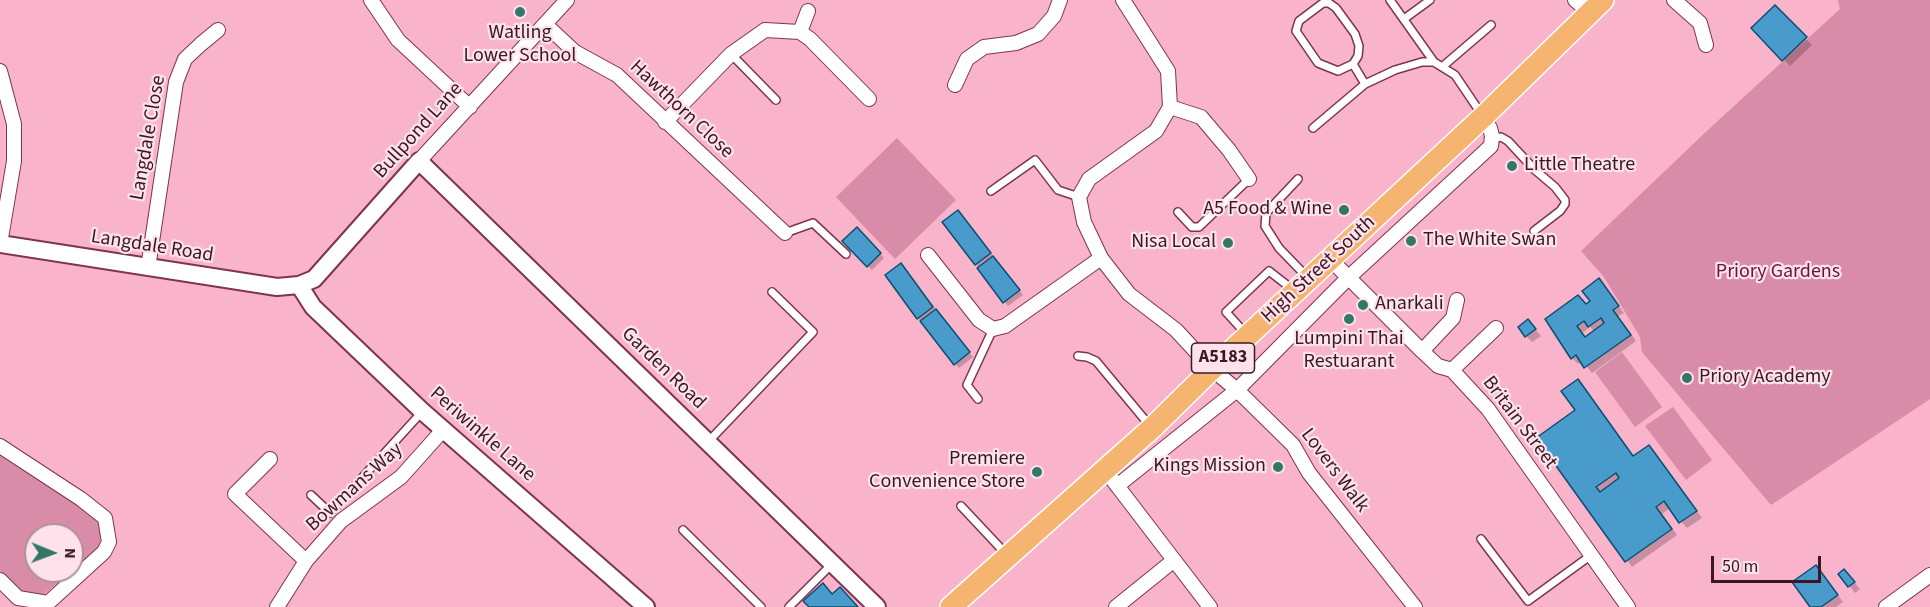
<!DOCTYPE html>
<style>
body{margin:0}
#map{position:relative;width:1930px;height:607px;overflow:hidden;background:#f9b3ca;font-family:"Source Sans 3",sans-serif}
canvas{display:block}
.north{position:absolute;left:24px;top:523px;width:60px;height:60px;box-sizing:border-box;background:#fee2eb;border:2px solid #af919b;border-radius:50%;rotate:91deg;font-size:16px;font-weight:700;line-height:24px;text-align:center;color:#391824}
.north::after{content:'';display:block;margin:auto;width:21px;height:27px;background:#347769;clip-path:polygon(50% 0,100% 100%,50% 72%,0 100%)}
.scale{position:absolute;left:1711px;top:556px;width:110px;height:27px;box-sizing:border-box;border:3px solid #391824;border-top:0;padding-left:8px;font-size:18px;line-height:21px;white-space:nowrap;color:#391824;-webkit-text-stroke:4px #fee2eb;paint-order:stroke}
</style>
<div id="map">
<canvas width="1930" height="607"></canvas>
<div class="north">N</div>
<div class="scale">50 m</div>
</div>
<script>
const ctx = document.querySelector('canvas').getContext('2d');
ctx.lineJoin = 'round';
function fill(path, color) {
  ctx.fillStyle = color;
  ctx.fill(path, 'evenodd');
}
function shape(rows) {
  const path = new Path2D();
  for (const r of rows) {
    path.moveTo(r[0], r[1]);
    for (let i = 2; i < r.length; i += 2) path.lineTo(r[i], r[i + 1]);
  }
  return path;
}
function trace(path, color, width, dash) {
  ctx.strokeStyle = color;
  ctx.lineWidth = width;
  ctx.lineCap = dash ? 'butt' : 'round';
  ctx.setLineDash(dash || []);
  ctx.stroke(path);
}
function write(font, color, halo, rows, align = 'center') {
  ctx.font = font + ' "Source Sans 3",sans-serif';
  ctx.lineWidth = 4.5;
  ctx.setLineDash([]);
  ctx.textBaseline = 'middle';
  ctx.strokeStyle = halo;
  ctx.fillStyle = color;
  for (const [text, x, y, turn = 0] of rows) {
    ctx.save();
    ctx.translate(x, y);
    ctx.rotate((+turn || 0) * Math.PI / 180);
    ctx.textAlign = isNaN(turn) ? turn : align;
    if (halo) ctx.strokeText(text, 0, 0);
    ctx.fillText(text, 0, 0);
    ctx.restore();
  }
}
fill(shape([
 [1838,0,1930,0,1930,399,1771,505,1642,352,1640,337,1604,277,1581,251,1710,128,1840,9],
 [897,138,956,200,895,259,836,197],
 [1622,352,1662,407,1635,427,1595,372],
 [1673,407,1712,460,1686,480,1645,426],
 [0,451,96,518,102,534,99,547,72,571,72,535,36,535,36,571,72,571,43,595,28,595,16,589,0,571]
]), '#d98ca7');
fill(shape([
 [1775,7,1812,45,1790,66,1753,28],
 [962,215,1023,295,1008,306,976,264],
 [857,229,884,258,872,270,844,241],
 [905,269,973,357,959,368,918,318],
 [1599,280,1624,313,1618,316,1636,341,1592,373,1582,361,1578,364,1572,358,1547,320,1586,306,1592,302],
 [1590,327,1595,332,1586,338,1582,333],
 [1528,321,1541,336,1532,342,1526,336],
 [1578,381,1634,457,1649,447,1702,518,1687,528,1670,508,1662,514,1677,535,1632,567,1538,439,1577,411],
 [1822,573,1843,602,1836,607,1812,607],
 [1840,574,1850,577,1860,589,1855,593]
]), '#0003');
const building = shape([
 [1775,5,1807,37,1782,61,1751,28,1775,5],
 [958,210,991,253,975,265,942,222,958,210],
 [857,227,881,253,867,267,842,241,857,227],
 [993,256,1020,290,1003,303,977,268,993,256],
 [901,263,933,307,917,319,885,275,901,263],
 [1599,278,1619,306,1613,310,1631,335,1584,368,1576,355,1571,359,1545,319,1578,295,1586,304,1590,301,1582,291,1599,278],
 [1601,318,1604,323,1585,337,1577,326,1584,321,1588,327,1601,318],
 [936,309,970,352,954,365,920,321,936,309],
 [1528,319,1536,329,1525,337,1518,327,1528,319],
 [1578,379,1633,456,1649,445,1697,511,1679,523,1664,501,1656,507,1672,529,1625,562,1536,438,1575,410,1561,391,1578,379],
 [1616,473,1619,478,1600,492,1596,487,1616,473],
 [1816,565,1838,595,1821,607,1810,607,1792,582,1816,565],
 [1844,569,1855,582,1848,587,1838,574,1844,569],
 [823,583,832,594,840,587,858,607,809,607,803,601,823,583]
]);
fill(building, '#499bcb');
trace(building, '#094f72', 1.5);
const service = shape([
 [1390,0,1434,62],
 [1404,19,1430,0],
 [731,54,776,100],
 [1353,64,1338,71,1318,63,1296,31,1299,21,1323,3,1329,3,1336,8,1355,34,1359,46,1358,56,1353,64,1365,84],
 [1442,67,1491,25],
 [1313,128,1365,84,1395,70,1422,62,1434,62,1455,75,1482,115],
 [1491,139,1501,137,1508,141,1535,170,1555,187,1565,200,1565,204,1560,211,1534,231],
 [1298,179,1266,213,1265,226,1279,248,1307,277],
 [991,191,1035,160,1058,190,1079,197],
 [1178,212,1192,227,1199,227,1249,179],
 [785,233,813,223,846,254],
 [1246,334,1226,312,1269,271,1292,289],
 [1078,356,1087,357,1096,361,1150,426],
 [978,399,967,385,993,329],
 [708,442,813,332,772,292],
 [311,495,330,513,421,413],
 [961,506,1007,555],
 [683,530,761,607],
 [1481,539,1528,601,1590,556],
 [789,607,833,563]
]);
const minor = shape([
 [371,0,398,40,470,107],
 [1123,0,1168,71,1170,107,1156,131,1089,179,1079,197,1084,222,1101,258,1129,294,1176,330,1212,369,1237,390,1293,445,1309,473,1415,607],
 [1575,0,1590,13],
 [1674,0,1700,23,1706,45],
 [545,24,575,52,617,75,785,233],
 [800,32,808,11],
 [0,71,14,124,14,161,0,244],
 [955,85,967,59,984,47,1016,43,1038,34,1054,16,1060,0],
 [1170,107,1201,117,1229,150,1249,179],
 [665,122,731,54,765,30,800,32,810,39,869,99],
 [419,161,567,0],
 [928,255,979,320,993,329,1005,326,1101,258],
 [1331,260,1422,351,1438,366,1452,370,1488,409,1628,607],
 [148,268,176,82,185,59,201,44,218,30],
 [1422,351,1453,318,1457,300],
 [1452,370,1496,328],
 [0,446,81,499,105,518,109,542,104,552,48,603,18,598,0,580],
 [270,459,235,494,306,561],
 [1112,479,1210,607],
 [1117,486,1237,390,1348,278,1491,146,1492,136,1490,128,1483,117],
 [277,607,306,561,341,521,401,477,443,430],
 [1116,607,1173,561],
 [1886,607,1930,575]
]);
const tertiary = shape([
 [0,244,277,287,299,285,314,279,419,161,877,607],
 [299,285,313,307,422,411,646,607]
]);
const primary = shape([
 [951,607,1152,428,1212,369,1483,117,1603,0]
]);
trace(service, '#7d3451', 10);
trace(minor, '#7d3451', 16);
trace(tertiary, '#7d3451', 20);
trace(primary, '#fff', 24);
trace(service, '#fff', 7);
trace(minor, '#fff', 14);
trace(tertiary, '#fff', 16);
trace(primary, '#f5b571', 21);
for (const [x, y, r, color] of [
 [520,12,6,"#347769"],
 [1512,166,6,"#347769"],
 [1344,210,6,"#347769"],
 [1411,241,6,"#347769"],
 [1228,243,6,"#347769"],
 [1363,305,6,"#347769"],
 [1349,319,6,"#347769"],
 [1687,378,6,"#347769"],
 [1278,467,6,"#347769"],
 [1037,472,6,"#347769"]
]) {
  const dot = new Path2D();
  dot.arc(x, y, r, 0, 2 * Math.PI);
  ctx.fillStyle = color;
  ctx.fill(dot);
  trace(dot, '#fee2eb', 2);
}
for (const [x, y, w] of [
 [1223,358,63]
]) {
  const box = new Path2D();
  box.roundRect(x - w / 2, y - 15, w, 30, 4.5);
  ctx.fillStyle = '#fee2eb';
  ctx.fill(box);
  trace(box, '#391824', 1.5);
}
write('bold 18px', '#391824', null, [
 ["A5183",1223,358]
]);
write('20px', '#391824', '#fee2eb', [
 ["Watling",520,34,"center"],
 ["Lower School",520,57,"center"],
 ["Little Theatre",1524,166],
 ["A5 Food & Wine",1332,210,"right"],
 ["The White Swan",1423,241],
 ["Nisa Local",1216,243,"right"],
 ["Anarkali",1375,305],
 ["Lumpini Thai",1349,340,"center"],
 ["Restuarant",1349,363,"center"],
 ["Priory Academy",1699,378],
 ["Premiere",1025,460,"right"],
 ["Convenience Store",1025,483,"right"],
 ["Kings Mission",1266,467,"right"]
], 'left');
write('20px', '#391824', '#fee2eb', [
 ["Hawthorn Close",681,110,43],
 ["Bullpond Lane",419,131,-48],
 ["Langdale Close",149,138,-80],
 ["Langdale Road",152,247,9],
 ["High Street South",1319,270,-43],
 ["Garden Road",663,369,44],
 ["Britain Street",1519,423,53],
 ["Periwinkle Lane",482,435,41],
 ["Lovers Walk",1334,471,53],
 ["Bowmans Way",355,488,-42]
]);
write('20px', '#631639', '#fee2eb', [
 ["Priory Gardens",1778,273]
]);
</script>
